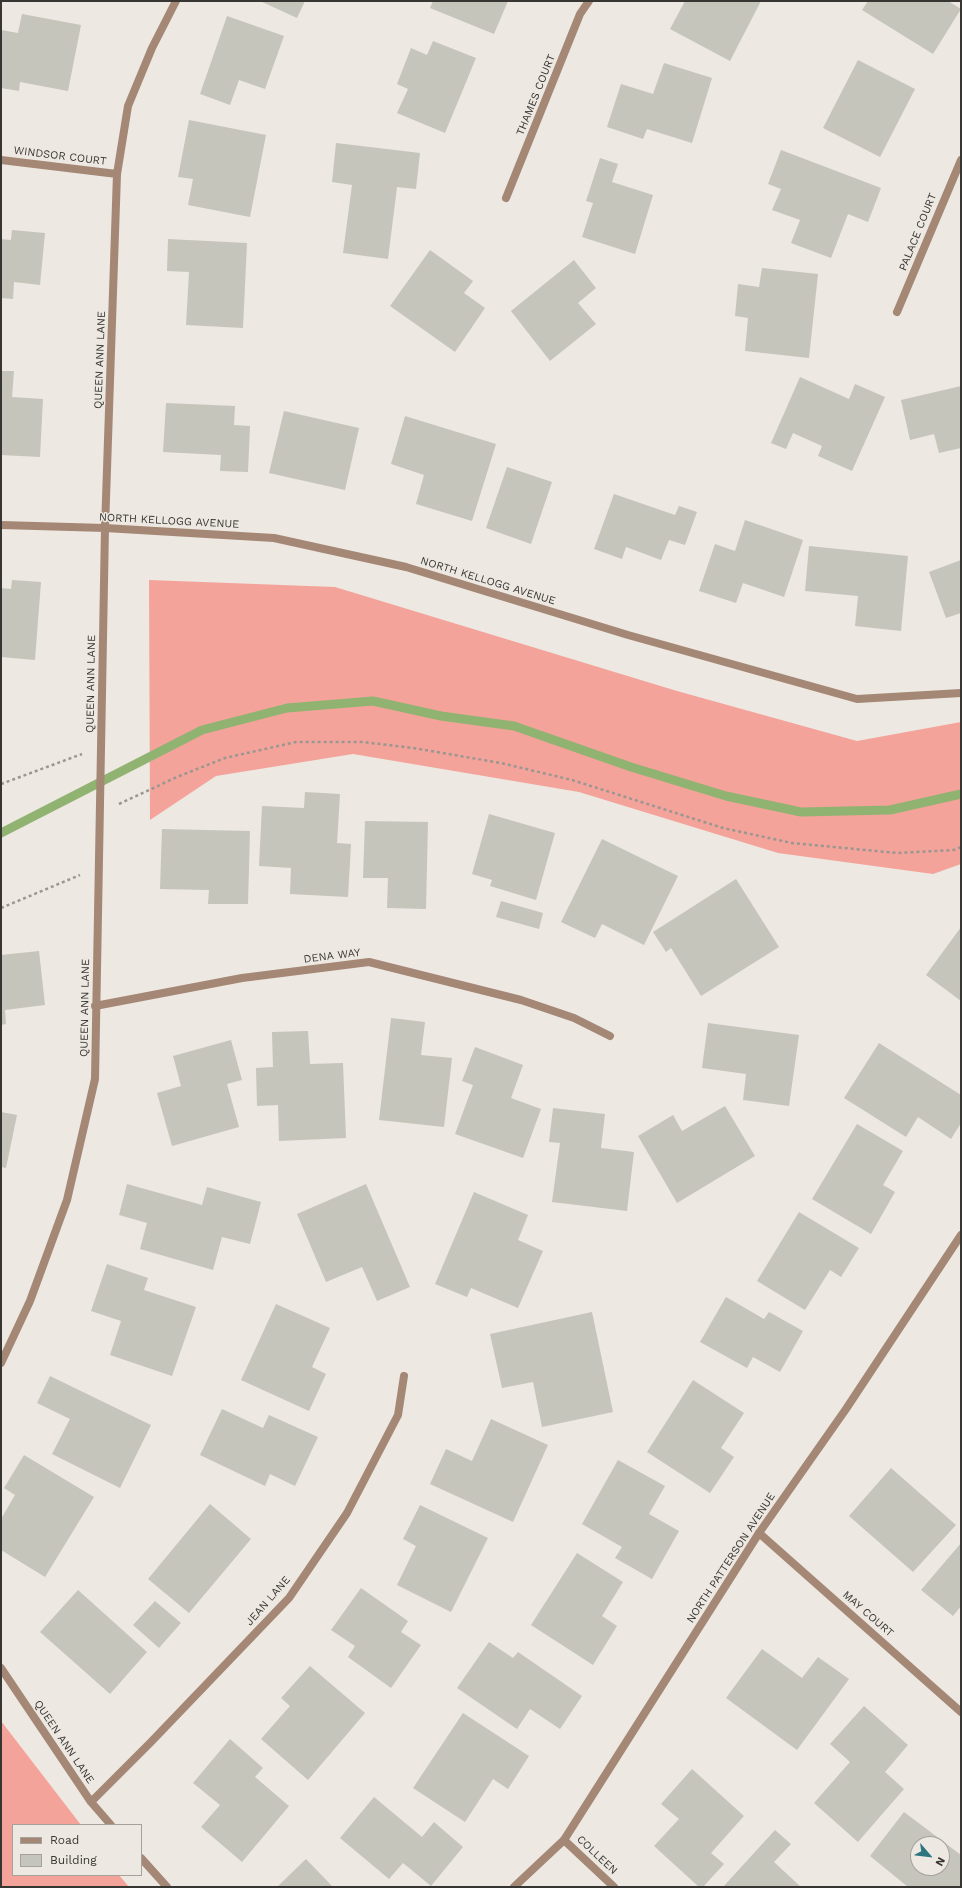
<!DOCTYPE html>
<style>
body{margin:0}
#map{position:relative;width:962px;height:1888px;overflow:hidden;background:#ede8e1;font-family:"Work Sans",sans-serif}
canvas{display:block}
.frame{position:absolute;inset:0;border:2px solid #383633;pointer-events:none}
.legend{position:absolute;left:12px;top:1824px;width:130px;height:52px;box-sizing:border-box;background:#ede8e1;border:1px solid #a5a19b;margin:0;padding:5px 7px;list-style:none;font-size:12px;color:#383633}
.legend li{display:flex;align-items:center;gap:8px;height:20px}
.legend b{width:20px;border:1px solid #a5a19b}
.north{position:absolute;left:910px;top:1836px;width:40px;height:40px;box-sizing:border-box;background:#ede8e1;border:1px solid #a5a19b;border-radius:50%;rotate:118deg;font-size:11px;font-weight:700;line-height:16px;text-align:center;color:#383633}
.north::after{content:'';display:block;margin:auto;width:14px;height:18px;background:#2d757f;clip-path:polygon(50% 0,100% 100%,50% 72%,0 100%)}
</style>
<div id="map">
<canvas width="962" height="1888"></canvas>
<div class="frame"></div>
<ul class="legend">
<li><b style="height:5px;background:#a48775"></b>Road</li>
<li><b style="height:11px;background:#c5c5bc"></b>Building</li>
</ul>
<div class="north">N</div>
</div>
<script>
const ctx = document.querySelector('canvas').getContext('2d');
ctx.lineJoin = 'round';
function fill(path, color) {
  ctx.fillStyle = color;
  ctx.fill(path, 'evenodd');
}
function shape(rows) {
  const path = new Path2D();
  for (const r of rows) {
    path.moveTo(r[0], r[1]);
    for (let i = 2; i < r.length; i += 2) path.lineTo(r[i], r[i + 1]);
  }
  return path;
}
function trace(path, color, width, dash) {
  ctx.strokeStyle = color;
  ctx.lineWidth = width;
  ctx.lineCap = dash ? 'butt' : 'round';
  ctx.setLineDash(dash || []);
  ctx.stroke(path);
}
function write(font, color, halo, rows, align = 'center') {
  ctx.font = font + ' "Work Sans",sans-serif';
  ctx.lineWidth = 3;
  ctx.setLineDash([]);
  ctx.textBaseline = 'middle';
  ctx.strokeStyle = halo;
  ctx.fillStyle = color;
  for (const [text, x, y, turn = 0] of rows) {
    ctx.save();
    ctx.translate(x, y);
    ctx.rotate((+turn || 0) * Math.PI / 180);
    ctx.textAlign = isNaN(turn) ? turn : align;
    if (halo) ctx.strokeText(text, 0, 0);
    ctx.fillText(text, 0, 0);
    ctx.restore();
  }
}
fill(shape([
 [149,580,335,587,677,691,857,741,961,722,961,864,933,874,778,853,579,792,353,754,216,776,150,820],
 [1,1721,81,1825,13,1825,13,1875,119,1875,129,1887,1,1887]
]), '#f4a39a');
trace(shape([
 [1,833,202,730,287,708,373,701,441,716,514,726,631,767,726,796,801,812,890,810,961,794]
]), '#91b371', 9);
fill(shape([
 [260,1,305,1,297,18],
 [433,1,508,1,494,34,430,8],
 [685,1,761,1,730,61,670,29],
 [868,1,948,1,961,9,933,54,862,10],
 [22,14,81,25,68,91,20,82,19,91,1,88,1,30,18,33],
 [227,16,284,36,265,89,239,80,230,105,200,94],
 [433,41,476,58,445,133,397,113,408,89,397,84,411,48,427,55],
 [858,60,915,89,880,157,823,128],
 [664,63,712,78,692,143,647,129,643,139,607,127,621,84,653,94],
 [189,120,266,135,250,217,188,205,193,179,178,177],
 [336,143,420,153,416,189,397,187,388,259,343,253,352,185,332,182],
 [781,150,881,188,868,222,848,214,831,258,791,243,800,220,772,210,781,189,768,184],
 [600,158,618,164,612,182,653,195,635,254,582,237,593,203,586,201],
 [12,230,45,233,40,285,14,282,13,299,1,298,1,239,11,240],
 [168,239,247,243,243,328,186,325,189,272,167,271],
 [430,250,473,281,464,293,485,308,455,352,390,306],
 [574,260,596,288,578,303,596,324,550,361,511,311],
 [762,268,818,274,809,358,745,351,748,318,735,316,738,284,759,287],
 [1,371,14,371,12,397,43,399,40,457,1,455],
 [800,377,849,399,855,384,885,397,852,471,818,456,822,446,793,433,786,449,771,443],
 [961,386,961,448,939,453,934,434,910,440,901,400],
 [166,403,235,406,234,425,250,426,248,472,220,471,221,455,163,452],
 [284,411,359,428,345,490,269,473],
 [405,416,496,444,472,521,416,504,424,475,391,464],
 [507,467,552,482,531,544,486,528],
 [614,494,675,515,679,506,697,512,685,545,669,540,661,560,626,547,622,559,594,549],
 [745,520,803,540,784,597,743,583,736,603,699,591,715,544,735,551],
 [809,546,908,556,901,631,855,626,858,596,805,591],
 [961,560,961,613,946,618,929,572],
 [12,580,41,582,35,660,1,657,1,588,11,589],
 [305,792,340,794,337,843,351,844,348,897,290,894,291,868,259,866,262,806,304,808],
 [489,814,555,833,536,900,490,886,492,880,472,874],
 [365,821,428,822,426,909,387,908,388,878,363,878],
 [162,829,250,831,248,904,208,904,209,890,160,889],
 [602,839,678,876,644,945,602,924,595,938,561,922],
 [736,879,779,947,701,996,671,948,666,952,653,932],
 [501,901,543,913,539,929,496,917],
 [961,927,961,1001,926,975],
 [39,951,45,1005,5,1010,6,1024,1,1025,1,955],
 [391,1018,425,1022,421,1055,452,1058,444,1127,379,1120],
 [708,1023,799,1035,789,1106,743,1100,746,1074,702,1068],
 [308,1031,310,1064,343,1063,346,1138,279,1141,278,1105,257,1106,256,1068,273,1067,272,1032],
 [231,1040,242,1080,227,1084,239,1127,172,1146,157,1093,181,1086,173,1056],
 [879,1043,961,1095,961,1123,951,1139,918,1117,906,1137,844,1098],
 [475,1047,523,1065,511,1098,541,1109,523,1158,455,1134,473,1085,462,1081],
 [725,1106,755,1156,677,1203,638,1136,673,1115,682,1131],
 [553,1108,605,1114,601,1148,634,1152,627,1211,552,1202,560,1143,549,1142],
 [1,1112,17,1115,6,1168,1,1167],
 [857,1124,903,1151,883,1185,895,1192,871,1234,812,1199],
 [127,1184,202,1205,207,1187,261,1202,250,1244,222,1237,213,1270,140,1249,147,1223,119,1215],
 [366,1184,410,1287,377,1301,362,1267,326,1282,297,1214],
 [474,1192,528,1215,518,1240,543,1251,518,1308,471,1288,467,1297,435,1284],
 [799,1212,859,1248,841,1277,830,1270,805,1310,757,1281],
 [107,1264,148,1278,144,1290,196,1307,172,1376,110,1355,121,1321,91,1311],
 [726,1297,764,1319,769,1312,803,1331,780,1372,753,1357,747,1368,700,1342],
 [276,1304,330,1328,312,1367,326,1374,309,1411,241,1380],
 [592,1312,613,1412,542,1427,533,1382,502,1388,490,1334],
 [50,1376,151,1425,120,1488,52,1454,70,1419,37,1403],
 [693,1380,744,1413,721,1448,734,1457,710,1493,647,1452],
 [222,1409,263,1428,269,1415,318,1437,295,1486,270,1474,265,1486,200,1455],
 [491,1419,548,1445,513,1522,430,1484,446,1449,472,1461],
 [24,1455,94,1497,45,1577,1,1550,1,1519,15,1495,4,1488],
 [618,1460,665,1486,649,1514,679,1531,652,1579,615,1558,622,1547,582,1524],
 [891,1468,956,1525,913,1572,849,1516],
 [210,1504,251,1539,189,1613,148,1579],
 [420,1505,488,1538,451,1612,397,1585,416,1546,403,1539],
 [961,1543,961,1606,953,1616,921,1590],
 [577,1553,623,1582,602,1616,617,1626,593,1665,531,1625],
 [361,1588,408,1621,401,1632,421,1645,391,1688,348,1657,355,1646,331,1630],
 [78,1590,147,1652,110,1694,40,1632],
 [155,1601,181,1623,159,1648,133,1625],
 [489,1642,513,1658,518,1652,582,1696,560,1729,530,1709,517,1729,457,1688],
 [762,1649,802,1678,818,1657,849,1679,797,1750,726,1698],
 [310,1666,365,1713,308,1780,261,1739,290,1706,281,1698],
 [864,1706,908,1745,885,1772,904,1789,858,1842,814,1803,850,1762,830,1744],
 [463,1713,529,1756,508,1789,493,1779,465,1822,413,1788],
 [230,1739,263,1768,255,1777,289,1806,242,1862,201,1827,220,1805,193,1783],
 [692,1769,744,1816,711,1853,724,1864,703,1887,699,1887,654,1846,679,1819,661,1804],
 [374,1797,422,1837,434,1822,463,1847,431,1886,403,1863,389,1879,340,1838],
 [904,1812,961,1855,961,1887,908,1887,870,1856],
 [918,1844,942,1844,942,1868,918,1868],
 [775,1830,791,1844,774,1862,801,1887,723,1887],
 [306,1859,333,1887,277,1887]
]), '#c5c5bc');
trace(shape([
 [1,784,82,754],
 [119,804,177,777,225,758,296,742,363,742,413,748,501,763,572,780,723,828,792,843,897,853,954,850,961,847],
 [1,908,80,875]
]), '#9a9691', 2.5, [3, 3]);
trace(shape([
 [1,160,117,174],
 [506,198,580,14,589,1],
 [897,312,961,160],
 [1,525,105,528,274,538,406,567,628,635,857,699,961,693],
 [95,1006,242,978,369,962,521,1000,574,1018,610,1036],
 [1,1363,30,1301,67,1200,95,1079,105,528,117,174,128,106,152,48,176,1],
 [759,1533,961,1712],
 [1,1668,91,1802,111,1825],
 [91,1802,151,1742,289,1598,347,1513,398,1415,404,1376],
 [564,1840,614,1887],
 [141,1858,167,1887]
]), '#a48775', 8);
trace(shape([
 [514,1887,564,1840,759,1533,846,1409,961,1235]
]), '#a48775', 8);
write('11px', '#383633', '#ede8e1', [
 ["THAMES COURT",536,95,-68],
 ["WINDSOR COURT",60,156,7],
 ["PALACE COURT",918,232,-68],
 ["QUEEN ANN LANE",100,360,-88],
 ["NORTH KELLOGG AVENUE",169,521,3],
 ["NORTH KELLOGG AVENUE",488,581,17],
 ["QUEEN ANN LANE",91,684,-89],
 ["DENA WAY",332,956,-7],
 ["QUEEN ANN LANE",85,1008,-89],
 ["NORTH PATTERSON AVENUE",731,1558,-57],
 ["JEAN LANE",268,1601,-49],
 ["MAY COURT",868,1614,41],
 ["QUEEN ANN LANE",64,1742,56],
 ["COLLEEN",597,1855,43]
]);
</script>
